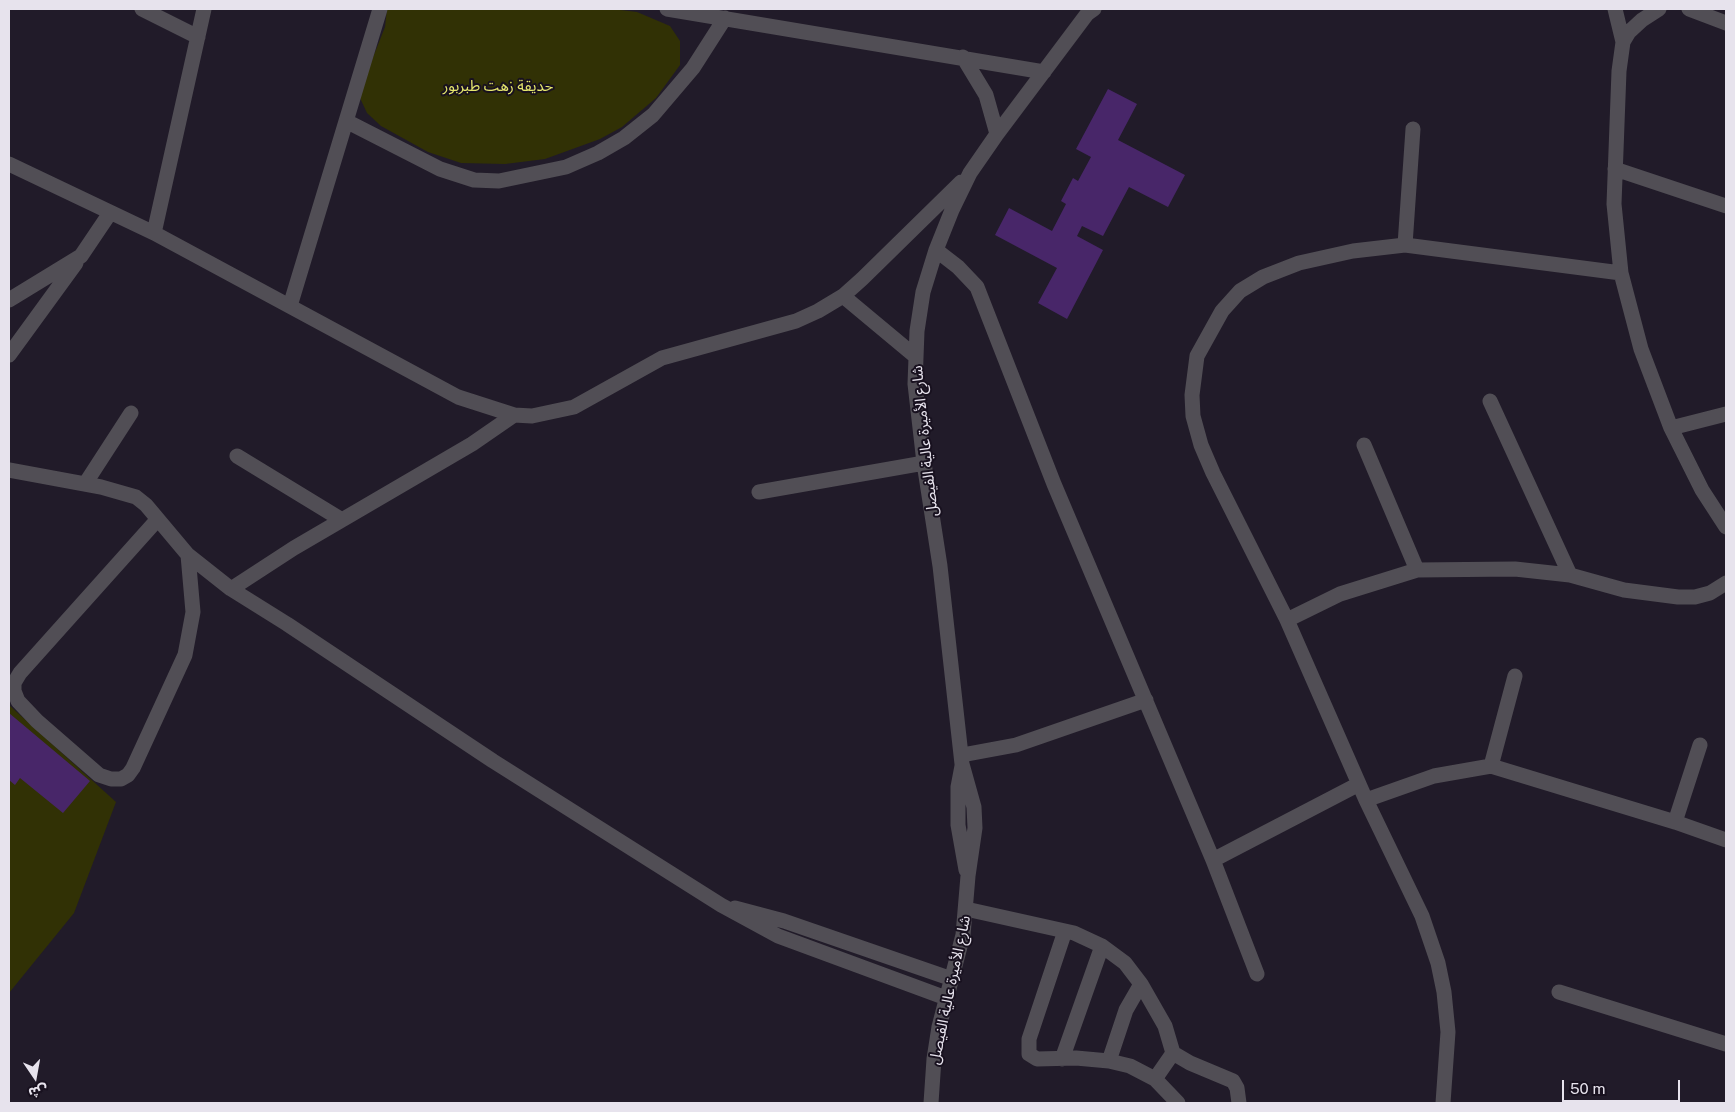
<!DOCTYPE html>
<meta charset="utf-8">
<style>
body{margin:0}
#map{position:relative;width:1735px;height:1112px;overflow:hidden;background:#211b29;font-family:"Public Sans","Noto Sans Arabic",sans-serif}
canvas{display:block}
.frame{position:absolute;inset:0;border:10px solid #e7e3ed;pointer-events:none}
.north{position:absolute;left:10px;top:1052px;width:50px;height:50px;-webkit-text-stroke:4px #18111f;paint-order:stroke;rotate:168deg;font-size:14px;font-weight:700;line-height:20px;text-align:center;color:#e7e3ed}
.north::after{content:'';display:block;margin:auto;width:18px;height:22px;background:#e7e3ed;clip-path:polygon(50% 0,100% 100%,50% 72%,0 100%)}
.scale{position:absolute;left:1562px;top:1080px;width:118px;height:22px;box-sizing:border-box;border:2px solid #e7e3ed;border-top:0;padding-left:6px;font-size:15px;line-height:18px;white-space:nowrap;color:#e7e3ed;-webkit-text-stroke:4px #18111f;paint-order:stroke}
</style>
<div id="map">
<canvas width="1735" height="1112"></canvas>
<div class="frame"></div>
<div class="north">ش</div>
<div class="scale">50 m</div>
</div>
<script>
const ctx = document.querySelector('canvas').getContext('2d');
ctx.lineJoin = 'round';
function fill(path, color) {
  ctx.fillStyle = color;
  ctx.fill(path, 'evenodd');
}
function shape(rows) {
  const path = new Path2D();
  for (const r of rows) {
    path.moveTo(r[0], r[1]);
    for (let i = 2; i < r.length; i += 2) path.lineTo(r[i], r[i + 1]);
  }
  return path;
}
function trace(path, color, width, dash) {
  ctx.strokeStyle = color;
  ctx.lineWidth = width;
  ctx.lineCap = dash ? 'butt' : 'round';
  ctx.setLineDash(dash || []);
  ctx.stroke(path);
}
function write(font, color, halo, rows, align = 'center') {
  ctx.font = font + ' "Public Sans","Noto Sans Arabic",sans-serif';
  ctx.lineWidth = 4;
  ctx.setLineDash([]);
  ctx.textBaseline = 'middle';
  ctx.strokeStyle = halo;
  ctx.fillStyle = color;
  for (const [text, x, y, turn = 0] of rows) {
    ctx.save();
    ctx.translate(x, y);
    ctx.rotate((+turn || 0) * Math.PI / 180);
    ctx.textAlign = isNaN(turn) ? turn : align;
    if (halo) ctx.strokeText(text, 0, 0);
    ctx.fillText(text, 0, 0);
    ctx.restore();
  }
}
fill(shape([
 [387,9,612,9,637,12,670,26,680,41,680,65,656,98,622,127,600,139,545,159,505,164,461,163,428,152,381,126,367,113,360,98,366,75,385,27],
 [9,705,116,802,74,913,9,993]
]), '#313105');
fill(shape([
 [1108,89,1137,104,1118,140,1185,175,1168,207,1129,187,1103,236,1082,226,1077,236,1103,250,1067,319,1038,303,1057,268,995,235,1009,208,1052,231,1066,204,1061,201,1073,178,1078,181,1091,157,1076,149],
 [9,713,90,781,63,813,20,778,15,785,9,780]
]), '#482669');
trace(shape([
 [142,9,198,37],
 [667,9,1044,72],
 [1615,9,1623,42],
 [1659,9,1642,20,1629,32,1623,42,1619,71,1614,204,1621,273,1641,349,1671,428,1702,490,1726,527],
 [1689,9,1726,23],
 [963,57,986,95,997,134],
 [346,121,440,169,474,180,499,181,566,167,598,153,624,138,653,115,693,68,725,18],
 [9,164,154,233,458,397,514,415,532,416,574,407,662,358,796,321,818,311,843,296,862,279,961,182],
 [1615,169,1726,206],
 [154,233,204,9],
 [1405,245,1413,129],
 [936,250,958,267,977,287,1054,484,1213,860,1257,974],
 [843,296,915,356],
 [9,300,81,256,110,213],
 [290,306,380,9],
 [9,355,76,263],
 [1490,401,1570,575],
 [1671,428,1726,414],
 [1364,445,1417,570],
 [237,456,342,520],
 [9,470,101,487,136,497,146,505,188,555,231,589,287,624,493,761,721,905,778,936,946,998],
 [85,484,131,413],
 [759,492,924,463],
 [157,520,20,673,14,683,14,691,18,701,37,721,99,775,111,779,121,779,128,775,133,768,185,655,193,612,188,555],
 [231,589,294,548,472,444,514,415],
 [1287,620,1340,594,1417,570,1515,569,1570,575,1624,590,1678,597,1695,597,1710,593,1726,583],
 [962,755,1016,745,1146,700],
 [962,766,958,787,958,825,966,870],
 [1491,766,1515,676],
 [1366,800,1434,776,1491,766,1675,822,1726,840],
 [1675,822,1700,745],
 [1213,860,1359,784],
 [735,908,784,921,952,979],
 [966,909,1074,933,1102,946,1125,963,1141,984,1165,1026,1173,1053,1190,1063,1233,1081,1237,1088,1239,1103],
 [1065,931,1029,1039,1029,1054,1037,1059,1076,1058,1109,1061,1130,1066,1155,1079,1178,1103],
 [1559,992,1726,1044],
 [1062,1059,1102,946],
 [1109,1061,1126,1010,1141,984],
 [1155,1079,1173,1053],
 [931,1103,934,1059,939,1027,963,935,968,876,975,828,974,807,962,764,940,566,924,463,915,384,917,331,923,292,936,250,952,210,970,173,997,134,1087,14,1094,9],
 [1443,1103,1448,1032,1444,992,1438,963,1422,916,1366,800,1287,620,1213,473,1201,445,1193,416,1192,395,1197,356,1222,311,1240,291,1263,277,1299,263,1353,251,1405,245,1621,273]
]), '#514e55', 15);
write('15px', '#e6e76e', '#18111f', [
 ["حديقة زهت طبربور",498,86]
]);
write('15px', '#e7e3ed', '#18111f', [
 ["شارع الأميرة عالية الفيصل",925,441,-96],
 ["شارع الأميرة عالية الفيصل",950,990,-78]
]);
</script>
